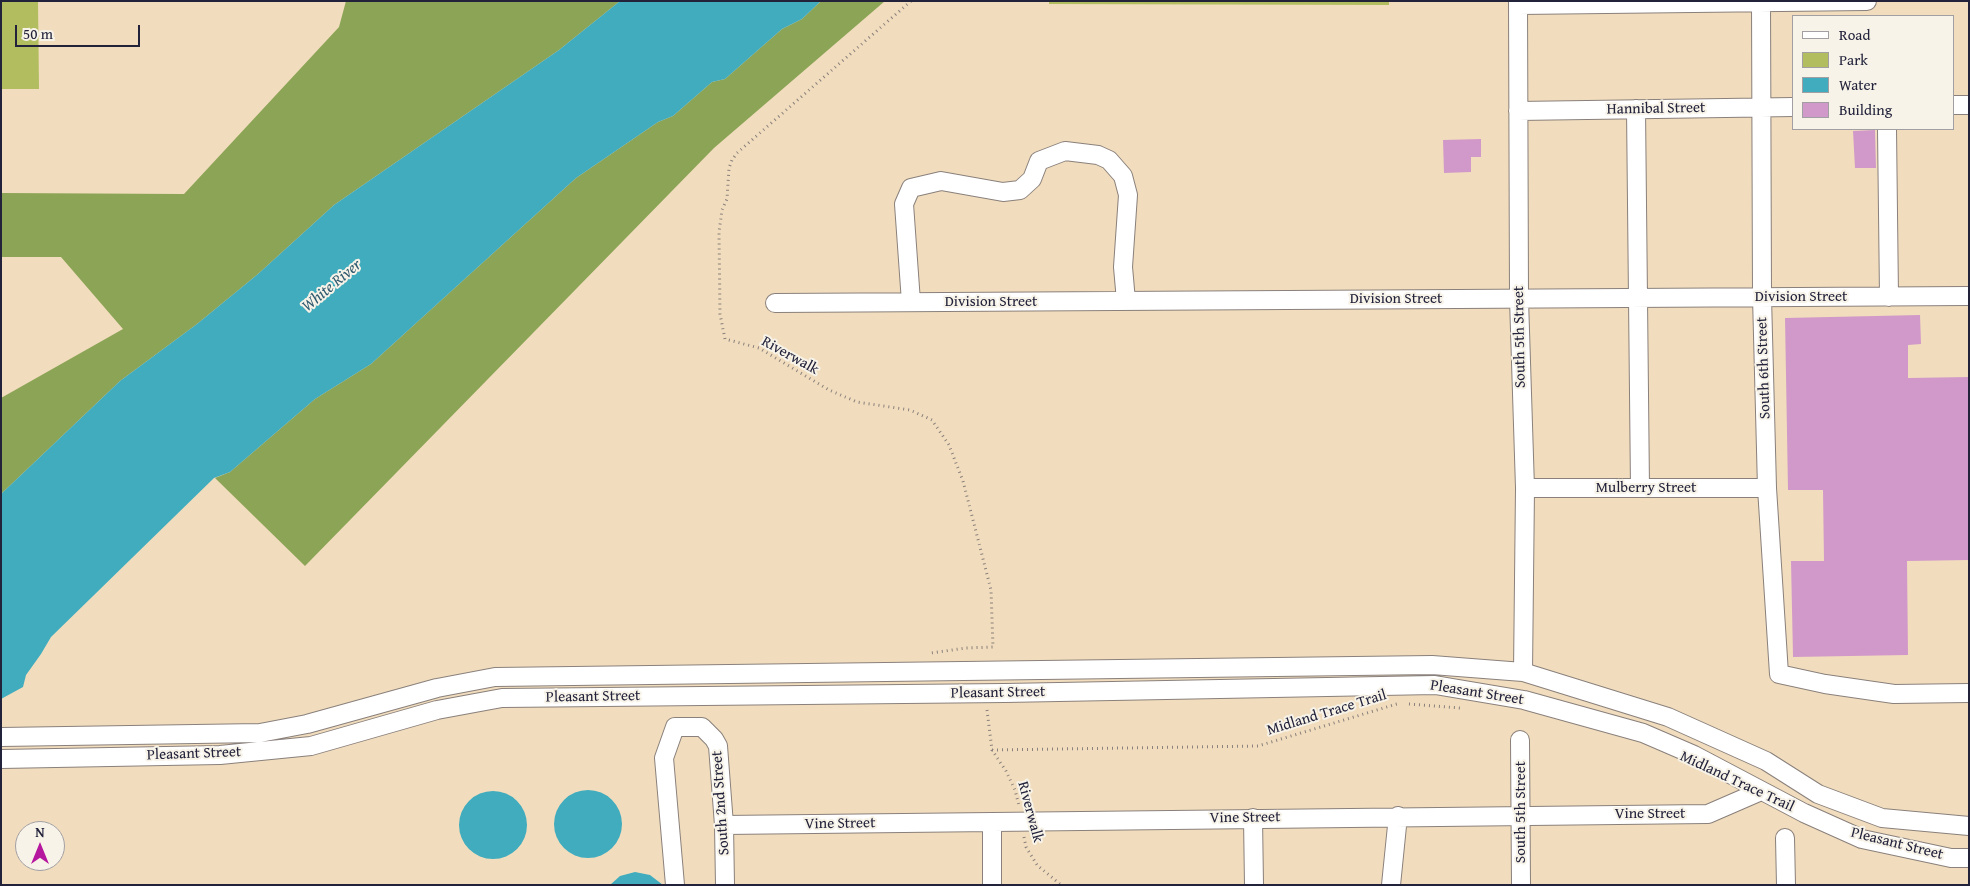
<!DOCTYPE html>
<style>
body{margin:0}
#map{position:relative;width:1970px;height:886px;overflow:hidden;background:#f1ddbd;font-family:"Gentium Book Plus",serif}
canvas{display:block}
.frame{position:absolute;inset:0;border:2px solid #22223b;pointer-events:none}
.legend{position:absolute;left:1792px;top:15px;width:162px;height:115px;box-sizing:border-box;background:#f7f3e8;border:1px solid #a29fa3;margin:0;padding:6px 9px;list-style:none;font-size:15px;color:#22223b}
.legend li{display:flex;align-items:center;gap:10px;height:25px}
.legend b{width:25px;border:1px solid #a29fa3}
.north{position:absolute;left:15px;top:821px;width:50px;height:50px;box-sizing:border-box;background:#f7f3e8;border:1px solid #a29fa3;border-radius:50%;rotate:0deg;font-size:14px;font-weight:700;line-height:20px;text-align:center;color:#22223b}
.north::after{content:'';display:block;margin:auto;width:18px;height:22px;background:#b5179e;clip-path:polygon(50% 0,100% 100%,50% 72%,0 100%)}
.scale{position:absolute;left:15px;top:25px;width:125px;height:22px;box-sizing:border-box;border:2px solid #22223b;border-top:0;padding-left:6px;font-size:15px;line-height:18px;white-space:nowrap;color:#22223b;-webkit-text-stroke:4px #f7f3e8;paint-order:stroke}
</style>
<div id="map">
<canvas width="1970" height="886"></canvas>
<div class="frame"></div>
<ul class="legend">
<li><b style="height:6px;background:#fff"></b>Road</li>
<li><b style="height:14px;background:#b1bd5f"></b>Park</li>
<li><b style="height:14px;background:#40acbe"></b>Water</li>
<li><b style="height:14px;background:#d199c9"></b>Building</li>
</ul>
<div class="north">N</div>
<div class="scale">50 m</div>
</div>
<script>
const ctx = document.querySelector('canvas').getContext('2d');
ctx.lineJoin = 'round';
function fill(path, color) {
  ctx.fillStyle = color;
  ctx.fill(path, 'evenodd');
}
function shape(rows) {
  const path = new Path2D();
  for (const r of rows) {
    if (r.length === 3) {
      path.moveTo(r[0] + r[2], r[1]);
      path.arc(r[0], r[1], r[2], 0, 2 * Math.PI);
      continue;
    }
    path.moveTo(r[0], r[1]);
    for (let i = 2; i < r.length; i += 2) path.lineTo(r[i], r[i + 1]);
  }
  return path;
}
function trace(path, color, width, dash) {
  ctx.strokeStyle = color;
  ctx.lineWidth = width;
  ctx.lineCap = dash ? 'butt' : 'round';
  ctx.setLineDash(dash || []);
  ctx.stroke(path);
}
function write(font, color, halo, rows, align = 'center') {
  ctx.font = font + ' "Gentium Book Plus",serif';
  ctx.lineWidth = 4;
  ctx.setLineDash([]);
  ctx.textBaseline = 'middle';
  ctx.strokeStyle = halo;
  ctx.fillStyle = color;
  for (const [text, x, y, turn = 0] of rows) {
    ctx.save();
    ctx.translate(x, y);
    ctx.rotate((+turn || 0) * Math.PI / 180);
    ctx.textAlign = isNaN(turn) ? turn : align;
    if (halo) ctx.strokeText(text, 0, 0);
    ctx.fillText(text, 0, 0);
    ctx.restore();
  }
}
fill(shape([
 [1,1,38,1,39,89,1,89],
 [1049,1,1389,1,1389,5,1049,4]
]), '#b1bd5f');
fill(shape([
 [346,1,620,1,559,50,334,205,258,274,197,324,120,381,1,494,1,398,123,329,61,257,1,257,1,193,184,194,339,27],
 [821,1,885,1,714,148,305,566,215,478,230,472,315,399,371,364,576,178,658,122,673,116,712,82,725,79,782,29,802,19]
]), '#8ca456');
fill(shape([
 [620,1,821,1,802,19,782,29,725,79,712,82,673,116,658,122,576,178,371,364,315,399,230,472,214,478,51,637,41,654,26,675,23,687,1,699,1,494,120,381,197,324,258,274,334,205,559,50],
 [588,824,34],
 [493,825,34],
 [635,872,650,875,663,885,610,885,620,876]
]), '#40acbe');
fill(shape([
 [1875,130,1876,168,1855,168,1853,131],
 [1481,139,1481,157,1471,157,1471,172,1444,173,1443,140],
 [1920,315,1921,344,1908,345,1908,378,1969,377,1969,560,1907,561,1908,655,1793,657,1791,561,1824,561,1823,490,1788,490,1785,318]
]), '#d199c9');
const minor = shape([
 [1518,1,1519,299,1525,488,1523,672],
 [1761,1,1762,297,1767,488,1779,674,1825,684,1894,694,1969,693],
 [1519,5,1867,1],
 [1954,105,1969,105],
 [1636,109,1640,488],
 [1518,111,1794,107],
 [1887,129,1889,297],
 [911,302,904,204,911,188,941,181,1003,192,1020,190,1032,179,1039,161,1065,151,1098,155,1109,160,1123,176,1128,195,1123,267,1126,301],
 [775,303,1969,296],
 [1525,488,1767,488],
 [1,737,260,733,307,724,437,688,495,677,1432,665,1523,672,1668,717,1766,761,1818,794,1882,818,1969,826],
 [1520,740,1521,885],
 [1,759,220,755,311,746,437,710,502,698,1005,693,1435,685,1524,700,1643,733,1694,755,1804,813,1862,839,1951,858,1969,858],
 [1253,818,1254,885],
 [992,822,992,885],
 [724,825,1708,814,1761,791],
 [1785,838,1786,885],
 [675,885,664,758,675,727,702,727,714,739,718,746,724,825,725,885],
 [1391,885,1398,816]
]);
trace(minor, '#8a807c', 20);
trace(shape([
 [911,1,737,153,732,160,729,168,727,199,722,210,719,232,720,314,725,339,759,348,829,390,857,402,910,410,932,420,949,445,963,481,991,590,993,647,966,648,931,653],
 [1409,704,1460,708],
 [987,710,992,750,1006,771,1015,790,1019,806],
 [992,750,1258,746,1400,703],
 [1024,837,1026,847,1037,865,1061,885]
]), '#8a807c', 3, [1, 4]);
trace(minor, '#fff', 18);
write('15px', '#22223b', '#f7f3e8', [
 ["Hannibal Street",1656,109,-1],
 ["Division Street",1801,297],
 ["Division Street",1396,299],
 ["Division Street",991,302],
 ["South 5th Street",1520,337,-91],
 ["Riverwalk",790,356,29],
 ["South 6th Street",1764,368,-92],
 ["Mulberry Street",1646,488],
 ["Pleasant Street",998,693,-1],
 ["Pleasant Street",1477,693,9],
 ["Pleasant Street",593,697,-1],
 ["Midland Trace Trail",1327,713,-17],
 ["Pleasant Street",194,754,-2],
 ["Midland Trace Trail",1737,782,25],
 ["South 2nd Street",721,803,-94],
 ["Riverwalk",1030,812,75],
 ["South 5th Street",1521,812,-90],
 ["Vine Street",1650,814],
 ["Vine Street",1245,818,-1],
 ["Vine Street",840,824,-1],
 ["Pleasant Street",1897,844,14]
]);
write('italic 16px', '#2e596f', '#f7f3e8', [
 ["White River",332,286,-40]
]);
</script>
